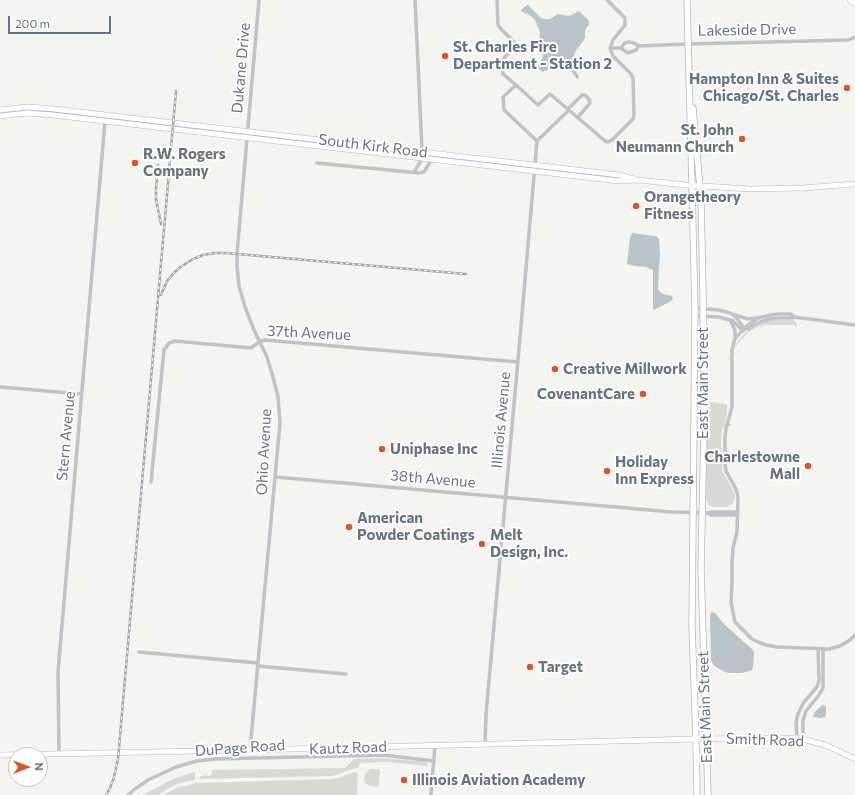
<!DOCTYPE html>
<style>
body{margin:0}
#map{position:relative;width:855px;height:795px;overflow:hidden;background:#f4f4f1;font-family:Commissioner,sans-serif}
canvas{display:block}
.north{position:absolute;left:8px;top:747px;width:40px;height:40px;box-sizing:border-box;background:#fff;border:1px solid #c1c7cc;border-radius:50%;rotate:89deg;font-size:11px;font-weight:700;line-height:16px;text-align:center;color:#657480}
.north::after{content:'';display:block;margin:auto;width:14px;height:18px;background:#d7572d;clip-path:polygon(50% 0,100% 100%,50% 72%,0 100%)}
.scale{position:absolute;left:8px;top:16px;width:103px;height:18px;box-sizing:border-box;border:2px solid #657480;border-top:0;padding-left:5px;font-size:12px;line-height:14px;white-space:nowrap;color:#657480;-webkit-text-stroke:3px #fff;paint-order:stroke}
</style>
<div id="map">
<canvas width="855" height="795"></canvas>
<div class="north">N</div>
<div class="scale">200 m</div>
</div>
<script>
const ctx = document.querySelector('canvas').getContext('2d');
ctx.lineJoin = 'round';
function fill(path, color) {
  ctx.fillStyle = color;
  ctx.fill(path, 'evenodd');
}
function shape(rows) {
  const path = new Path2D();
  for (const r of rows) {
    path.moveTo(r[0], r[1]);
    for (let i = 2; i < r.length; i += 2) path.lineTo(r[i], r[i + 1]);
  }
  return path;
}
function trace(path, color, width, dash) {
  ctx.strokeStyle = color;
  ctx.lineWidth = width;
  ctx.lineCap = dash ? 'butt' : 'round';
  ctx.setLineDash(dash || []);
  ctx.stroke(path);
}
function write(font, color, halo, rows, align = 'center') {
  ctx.font = font + ' Commissioner,sans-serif';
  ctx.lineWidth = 4;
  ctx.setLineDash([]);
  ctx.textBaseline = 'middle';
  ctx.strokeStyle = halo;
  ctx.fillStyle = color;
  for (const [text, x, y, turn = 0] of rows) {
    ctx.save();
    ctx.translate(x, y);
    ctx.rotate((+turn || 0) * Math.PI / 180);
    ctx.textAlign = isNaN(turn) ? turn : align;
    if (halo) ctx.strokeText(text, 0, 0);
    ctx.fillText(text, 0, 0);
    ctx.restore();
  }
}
fill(shape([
 [774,320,793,320,796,322,797,327,795,327,795,325,762,325,762,328,760,326,755,328,748,333,739,342,729,358,731,360,731,361,728,359,736,344,745,333,764,322],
 [708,402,727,404,727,413,725,422,728,425,730,423,732,425,729,426,724,426,722,429,721,444,722,471,732,488,735,497,735,499,732,504,727,507,713,507,709,505,706,500,707,424],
 [382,758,427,762,427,766,387,762,360,763,358,768,352,769,333,776,200,779,200,777,204,775,210,776,212,774,212,770,345,768,354,759],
 [370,769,379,769,380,770,379,786,378,787,370,786,365,783,364,780,365,774],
 [195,772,195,780,180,783,169,788,158,795,142,795,173,779],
 [354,772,357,773,358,774,357,795,163,795,177,788,196,783,332,779,341,777]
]), '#d5dbd2');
fill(shape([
 [527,5,528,5,541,18,544,19,550,19,558,14,569,16,579,11,589,21,589,24,585,30,585,38,575,52,574,55,573,65,573,68,579,76,578,79,577,79,572,72,560,67,554,66,543,72,537,68,537,66,542,59,543,56,539,42,540,32,535,20,531,16,521,11,521,10],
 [632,233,653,236,656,236,659,239,660,255,659,267,658,290,663,294,672,296,673,298,671,301,656,309,654,310,653,309,653,270,646,267,635,266,627,264,630,238],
 [713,612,715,613,724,624,753,650,754,653,753,667,752,670,742,673,729,673,725,672,714,666,711,660,710,616,711,613],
 [823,705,826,706,826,713,825,717,820,718,813,717,814,713,821,706]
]), '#b9c3c8');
const secondary = shape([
 [850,0,855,4],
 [0,110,27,107,54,109,619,175,634,179],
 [0,116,27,113,53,115,619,181,639,180,686,185,751,189,802,188,855,184],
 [0,755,250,750,696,739,799,738,828,746,855,759]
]);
const primary = shape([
 [687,0,692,186,695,312,692,626,696,739,697,795],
 [693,108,701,199,703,295,704,427,701,569,708,795]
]);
trace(secondary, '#b2b7ba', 6);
trace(primary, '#b3b7ba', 7);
trace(shape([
 [497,0,498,25,501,29,516,44,505,57,502,62,503,74,516,85,538,105,550,94,605,141,608,142,612,140,633,119,634,115,633,78,631,74,613,56,610,48,613,40,625,25,625,18,607,0],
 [610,48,621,48,625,51,628,53,636,50,639,46],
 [621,48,625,43,629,42,634,43,639,46,688,44,848,40,855,37],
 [516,85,503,97,504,110,537,141],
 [568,109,582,95,585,95,589,99,590,103,578,117],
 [317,163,419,173,424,172,430,162,434,160],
 [414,172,422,159,422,151,417,42,415,0],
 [695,308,719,310,730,313,734,315,745,329],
 [735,315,748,319,757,318],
 [695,316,719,317,730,320,732,320,743,331],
 [730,320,735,330,735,338],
 [855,325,794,317,791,314,778,314,771,315,758,318,747,326,745,329,740,333,735,339,732,349,732,407,726,429,725,437,725,464,726,471,736,489,738,497,737,532,733,548,732,563,732,582,731,602,735,622,752,639,758,642,766,645,777,647,829,649,840,646,850,640,855,635],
 [745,329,748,329,760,322,770,319,778,318,792,318,794,317],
 [0,387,81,394],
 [275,477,672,512,709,513,711,515,738,515],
 [151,482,164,350,169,343,175,341,251,348,259,342,265,340,518,362],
 [709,513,711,512,738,512],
 [139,652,258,663],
 [258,666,346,674],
 [797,738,796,722,798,714,804,702,817,687,819,680,818,649],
 [803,739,803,720,806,711,819,695,823,688,823,649],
 [485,744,486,714,519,349,537,141,569,110],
 [250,750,280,423,278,397,273,377,267,357,254,330,245,307,239,286,237,266,237,254,259,0],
 [59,753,58,672,105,121],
 [128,795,135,789,148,780,176,767,197,761,215,759,383,755,434,761],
 [431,795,435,745]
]), '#bfc3c6', 3.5);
trace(secondary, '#fff', 5);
trace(primary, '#fff', 5.5);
const rail = shape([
 [158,165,156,188,156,199,161,224],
 [161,295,167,281,173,274,179,268,193,259,203,255,215,253,226,253,466,274],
 [106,795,110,788,114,777,118,759,176,91]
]);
trace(rail, '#a1a6ab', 2.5);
trace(rail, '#fff', 1, [3]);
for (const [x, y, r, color] of [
 [445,56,4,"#d7572d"],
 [847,88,4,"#d7572d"],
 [742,139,4,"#d7572d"],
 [135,163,4,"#d7572d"],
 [636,206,4,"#d7572d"],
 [555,369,4,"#d7572d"],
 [643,394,4,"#d7572d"],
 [382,449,4,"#d7572d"],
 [808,466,4,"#d7572d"],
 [607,471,4,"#d7572d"],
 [349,527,4,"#d7572d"],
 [482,544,4,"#d7572d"],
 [530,667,4,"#d7572d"],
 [404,780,4,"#d7572d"]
]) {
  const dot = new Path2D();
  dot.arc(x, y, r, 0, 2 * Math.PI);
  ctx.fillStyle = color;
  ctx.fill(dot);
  trace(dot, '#fff', 1.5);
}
write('15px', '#657480', '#fff', [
 ["Lakeside Drive",747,30,-1],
 ["Dukane Drive",241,68,-85],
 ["South Kirk Road",373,146,7],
 ["37th Avenue",309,333,3],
 ["East Main Street",703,383,-90],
 ["Illinois Avenue",501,420,-85],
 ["Stern Avenue",66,436,-85],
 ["Ohio Avenue",264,452,-87],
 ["38th Avenue",433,479,5],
 ["East Main Street",705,707,-92],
 ["Smith Road",765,740,2],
 ["DuPage Road",240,748,-4],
 ["Kautz Road",348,748,-2]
]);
write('bold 15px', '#657480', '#fff', [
 ["St. Charles Fire",453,47],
 ["Department - Station 2",453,64],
 ["Hampton Inn & Suites",839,79,"right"],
 ["Chicago/St. Charles",839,96,"right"],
 ["St. John",734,130,"right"],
 ["Neumann Church",734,147,"right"],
 ["R.W. Rogers",143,154],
 ["Company",143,171],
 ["Orangetheory",644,197],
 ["Fitness",644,214],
 ["Creative Millwork",563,369],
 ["CovenantCare",635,394,"right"],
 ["Uniphase Inc",390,449],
 ["Charlestowne",800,457,"right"],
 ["Mall",800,474,"right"],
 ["Holiday",615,462],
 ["Inn Express",615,479],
 ["American",357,518],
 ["Powder Coatings",357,535],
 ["Melt",490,535],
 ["Design, Inc.",490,552],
 ["Target",538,667],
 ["Illinois Aviation Academy",412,780]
], 'left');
</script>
